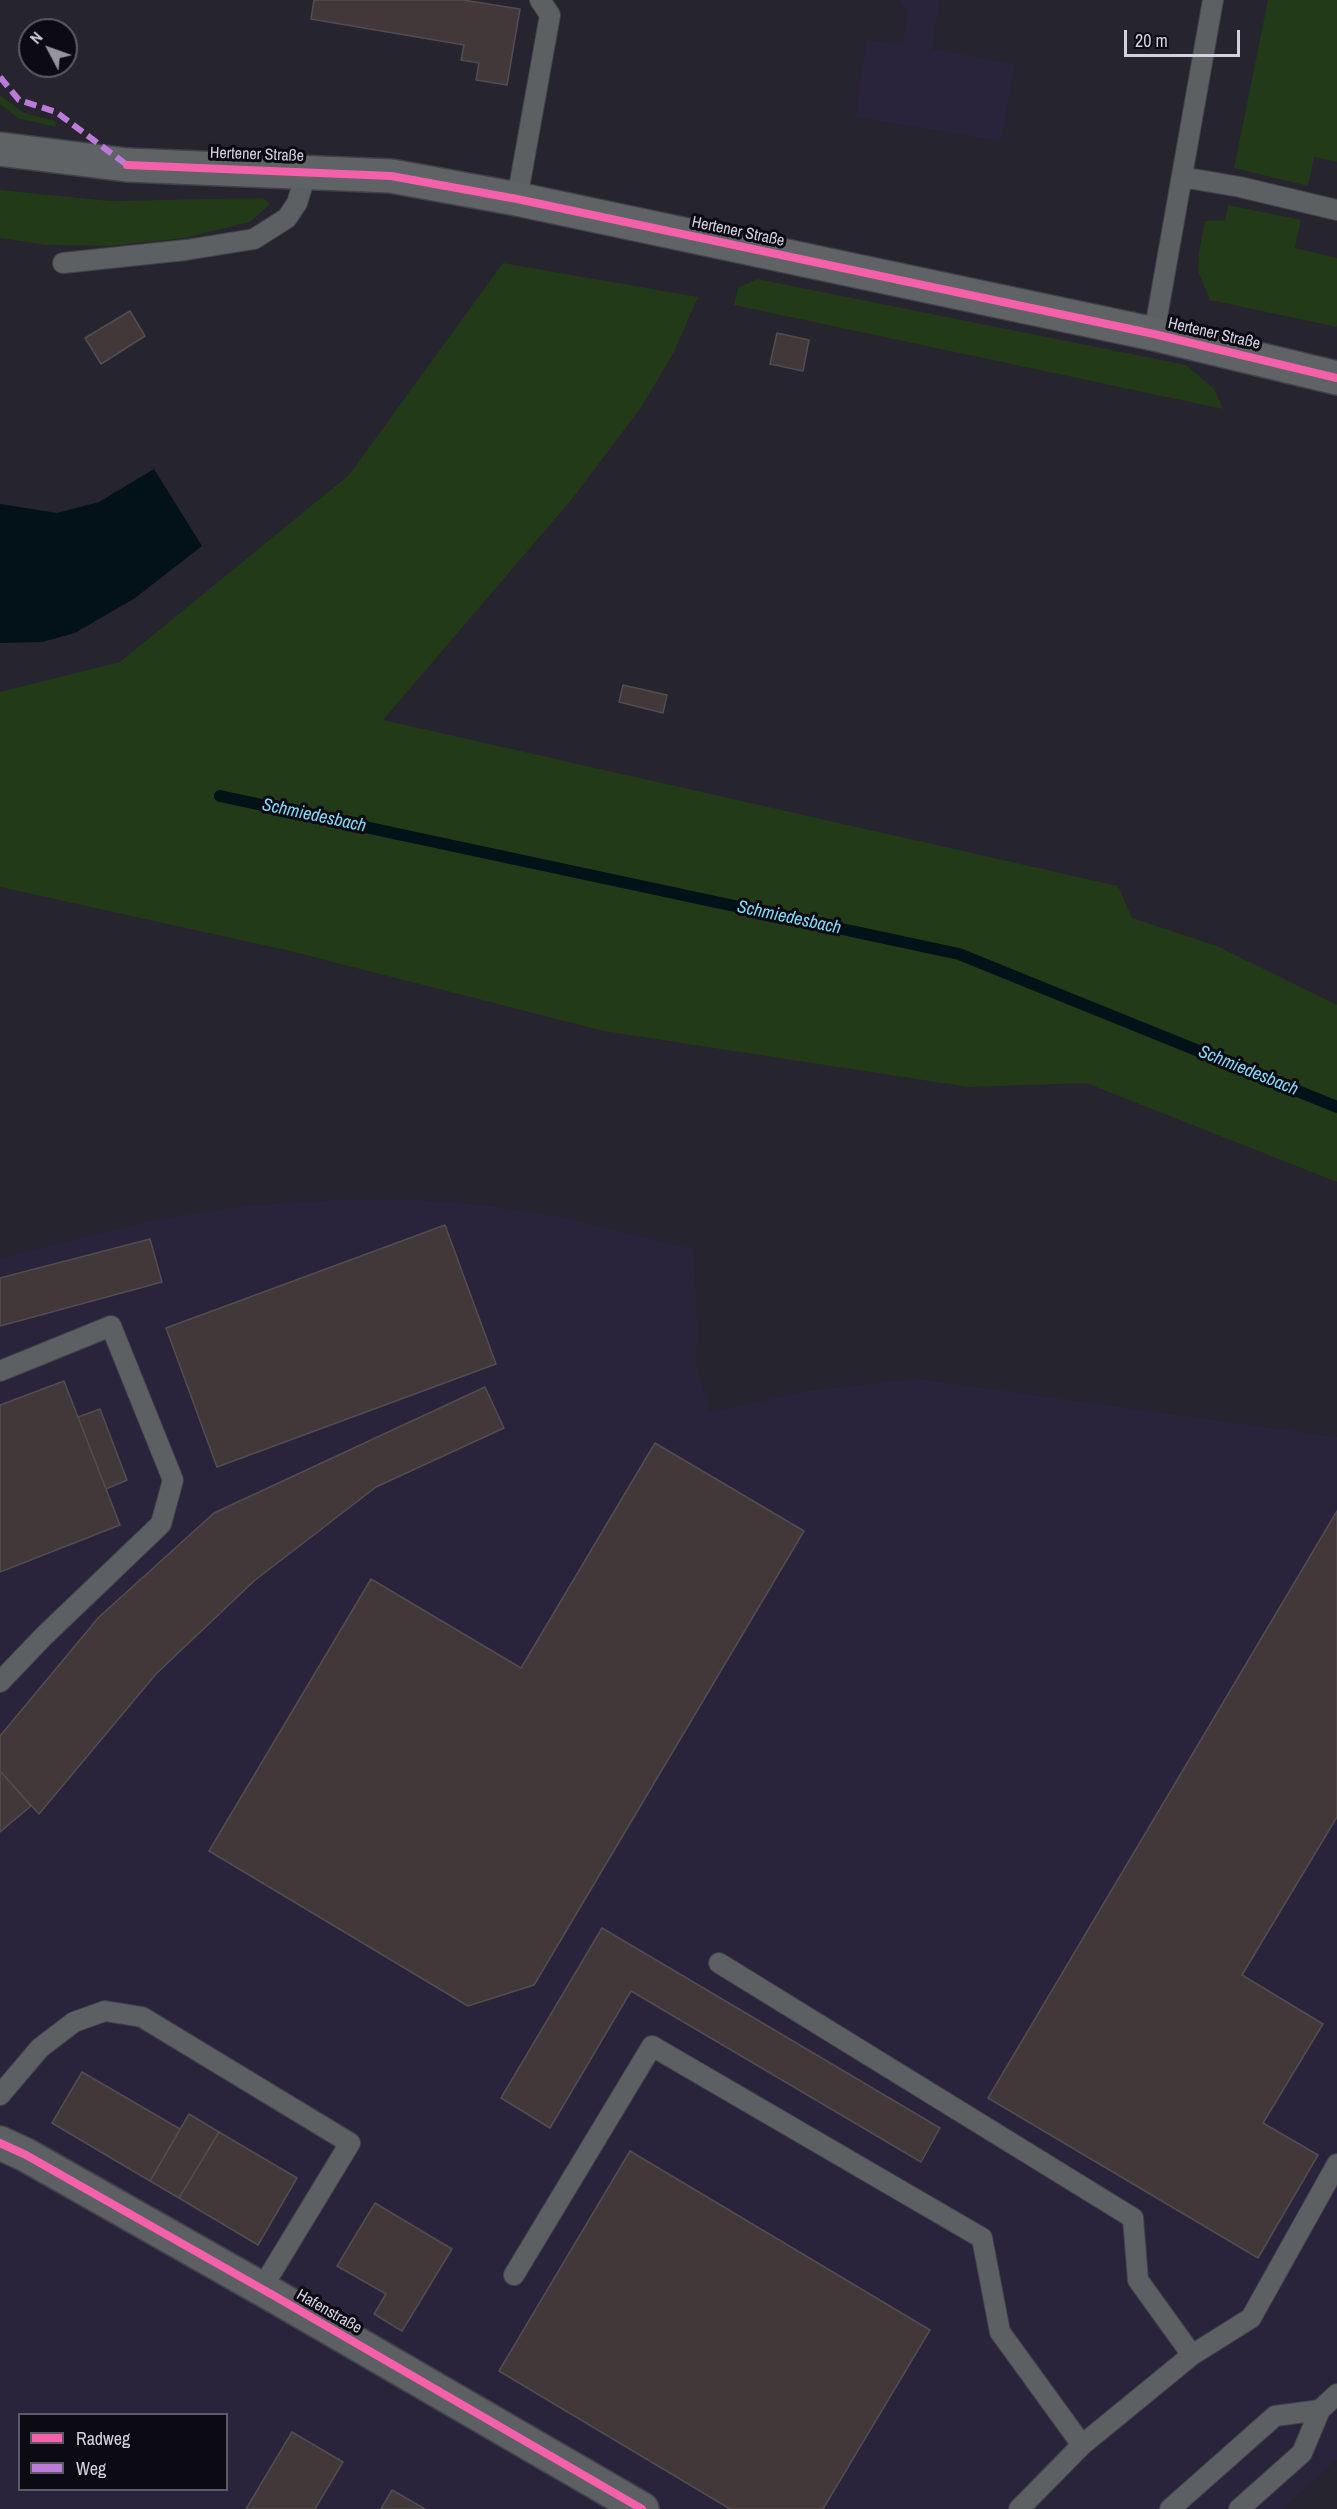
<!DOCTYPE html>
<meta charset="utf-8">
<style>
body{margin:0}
#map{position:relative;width:1337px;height:2509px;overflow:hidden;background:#26242f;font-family:"Archivo Narrow",sans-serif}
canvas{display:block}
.legend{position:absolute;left:18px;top:2413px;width:210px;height:78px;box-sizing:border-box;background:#0c0b13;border:2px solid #5c5a64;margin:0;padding:8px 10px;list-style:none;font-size:18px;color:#d3d1de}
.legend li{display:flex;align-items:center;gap:12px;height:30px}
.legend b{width:30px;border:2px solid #5c5a64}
.north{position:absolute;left:18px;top:18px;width:60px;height:60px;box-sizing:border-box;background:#0c0b13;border:2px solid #5c5a64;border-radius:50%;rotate:311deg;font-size:16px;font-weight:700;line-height:24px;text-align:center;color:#d3d1de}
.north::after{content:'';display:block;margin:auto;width:21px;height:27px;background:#9694a1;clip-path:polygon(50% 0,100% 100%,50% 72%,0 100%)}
.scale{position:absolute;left:1124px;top:30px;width:116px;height:27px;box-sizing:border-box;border:3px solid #d3d1de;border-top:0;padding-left:8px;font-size:18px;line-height:21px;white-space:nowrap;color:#d3d1de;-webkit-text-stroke:4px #0c0b13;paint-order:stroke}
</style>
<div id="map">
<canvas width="1337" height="2509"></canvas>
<ul class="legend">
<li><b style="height:8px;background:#f560ab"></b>Radweg</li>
<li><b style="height:8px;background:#bd7bd9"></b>Weg</li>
</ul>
<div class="north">N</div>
<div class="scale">20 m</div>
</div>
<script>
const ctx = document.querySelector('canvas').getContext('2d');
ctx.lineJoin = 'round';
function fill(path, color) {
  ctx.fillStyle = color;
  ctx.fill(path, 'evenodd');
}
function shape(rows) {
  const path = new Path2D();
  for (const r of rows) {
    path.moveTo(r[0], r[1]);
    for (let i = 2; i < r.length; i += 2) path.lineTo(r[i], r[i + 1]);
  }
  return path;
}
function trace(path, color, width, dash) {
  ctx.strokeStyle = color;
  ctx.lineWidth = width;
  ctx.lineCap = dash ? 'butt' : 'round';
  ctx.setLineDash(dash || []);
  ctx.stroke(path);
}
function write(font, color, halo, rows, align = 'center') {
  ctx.font = font + ' "Archivo Narrow",sans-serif';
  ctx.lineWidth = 6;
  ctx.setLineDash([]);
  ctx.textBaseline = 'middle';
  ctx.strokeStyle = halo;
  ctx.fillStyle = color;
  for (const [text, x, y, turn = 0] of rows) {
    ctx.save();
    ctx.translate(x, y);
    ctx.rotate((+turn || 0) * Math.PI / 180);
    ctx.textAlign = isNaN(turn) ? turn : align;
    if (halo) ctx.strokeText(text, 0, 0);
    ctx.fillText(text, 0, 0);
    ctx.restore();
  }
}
fill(shape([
 [900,0,939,0,933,49,1015,64,1001,141,855,117,867,40,902,44,908,14],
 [333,1200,420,1200,493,1206,561,1217,694,1249,698,1341,695,1361,710,1412,813,1390,918,1379,1337,1437,1337,2460,1282,2509,0,2509,0,1258,145,1222,233,1207],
 [20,2414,226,2414,226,2490,20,2490]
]), '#29243b');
fill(shape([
 [1268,0,1337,0,1337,162,1314,157,1308,186,1234,168],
 [0,95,24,113,55,121,56,127,18,118,0,104],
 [0,190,110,201,263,198,270,204,250,222,184,238,109,246,47,245,0,238],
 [1228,205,1301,220,1295,248,1337,258,1337,327,1210,300,1198,271,1199,252,1205,221,1225,220],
 [503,263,698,297,674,352,640,409,572,499,383,720,1118,886,1132,918,1217,946,1337,1005,1337,1182,1086,1083,969,1087,604,1031,286,950,0,887,0,692,120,662,349,475],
 [757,279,1186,365,1214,389,1223,409,734,305,738,288]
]), '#223a18');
fill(shape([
 [154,469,202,546,135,598,75,633,42,642,0,643,0,504,57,513,99,502]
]), '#031219');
trace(shape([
 [220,796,959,954,1337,1107]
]), '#031219', 12);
const building = shape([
 [314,0,463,0,520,9,507,85,476,80,479,63,461,60,464,45,311,19,314,0],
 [130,311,145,336,101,364,85,338,130,311],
 [777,333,809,340,803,371,770,364,777,333],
 [623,685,667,695,663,713,619,702,623,685],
 [445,1225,496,1364,217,1467,166,1328,445,1225],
 [150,1239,162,1282,0,1326,0,1278,150,1239],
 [64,1381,120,1525,0,1572,0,1405,64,1381],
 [485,1387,504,1428,376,1487,254,1581,156,1674,39,1814,0,1771,0,1736,99,1617,214,1513,485,1387],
 [100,1409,127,1480,106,1489,78,1417,100,1409],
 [655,1443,804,1531,534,1985,468,2006,209,1851,371,1579,521,1668,655,1443],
 [1337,1511,1337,1817,1242,1975,1323,2024,1263,2123,1318,2155,1258,2258,988,2098,1337,1511],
 [1,1772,31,1806,0,1832,0,1773,1,1772],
 [602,1928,940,2128,921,2162,631,1991,550,2128,501,2098,602,1928],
 [82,2072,180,2129,150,2181,52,2123,82,2072],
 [189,2114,219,2132,179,2198,150,2181,189,2114],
 [219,2132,297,2178,258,2245,179,2198,219,2132],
 [630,2151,930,2330,823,2509,730,2509,499,2371,630,2151],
 [375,2203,452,2249,402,2331,374,2314,386,2294,337,2266,375,2203],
 [292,2432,343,2462,315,2509,246,2509,292,2432],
 [392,2490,425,2509,381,2509,392,2490]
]);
fill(building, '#42383a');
trace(building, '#534d50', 1.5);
const lane = shape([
 [1182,177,1240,187,1337,210],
 [517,199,550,15,540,0],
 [63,263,186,250,254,239,287,218,297,203,307,171],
 [1154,334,1213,0],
 [0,1371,111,1326,173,1480,161,1524,44,1636,0,1682],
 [719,1963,1133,2218,1138,2280,1192,2355],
 [0,2095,40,2048,74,2022,105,2011,142,2017,350,2143,262,2288],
 [514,2275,652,2046,982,2238,1000,2332,1082,2445],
 [1019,2509,1082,2445,1192,2355,1251,2318,1337,2164],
 [1170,2509,1275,2416,1320,2410],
 [1239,2509,1302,2453,1320,2410,1337,2394]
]);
const street = shape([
 [0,2143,26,2155,278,2298,642,2509]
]);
const secondary = shape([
 [0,149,127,165,391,176,517,199,1154,334,1337,378]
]);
trace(lane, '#43414a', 22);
trace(street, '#43414a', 36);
trace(secondary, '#43414a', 36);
trace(lane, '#5c6063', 20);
trace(street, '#5c6063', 33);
trace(secondary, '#606366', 33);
trace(shape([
 [0,77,19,100,56,112,127,165]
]), '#bd7bd9', 6, [12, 6]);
trace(shape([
 [127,165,391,176,517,199,1154,334,1337,378],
 [0,2143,26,2155,278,2298,642,2509]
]), '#f560ab', 8);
write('16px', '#d3d1de', '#0c0b13', [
 ["Hertener Straße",257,155,2],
 ["Hertener Straße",738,232,12],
 ["Hertener Straße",1214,334,13],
 ["Hafenstraße",329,2312,30]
]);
write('italic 18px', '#82daf7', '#0c0b13', [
 ["Schmiedesbach",314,816,12],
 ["Schmiedesbach",789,918,12],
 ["Schmiedesbach",1248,1071,22]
]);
</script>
